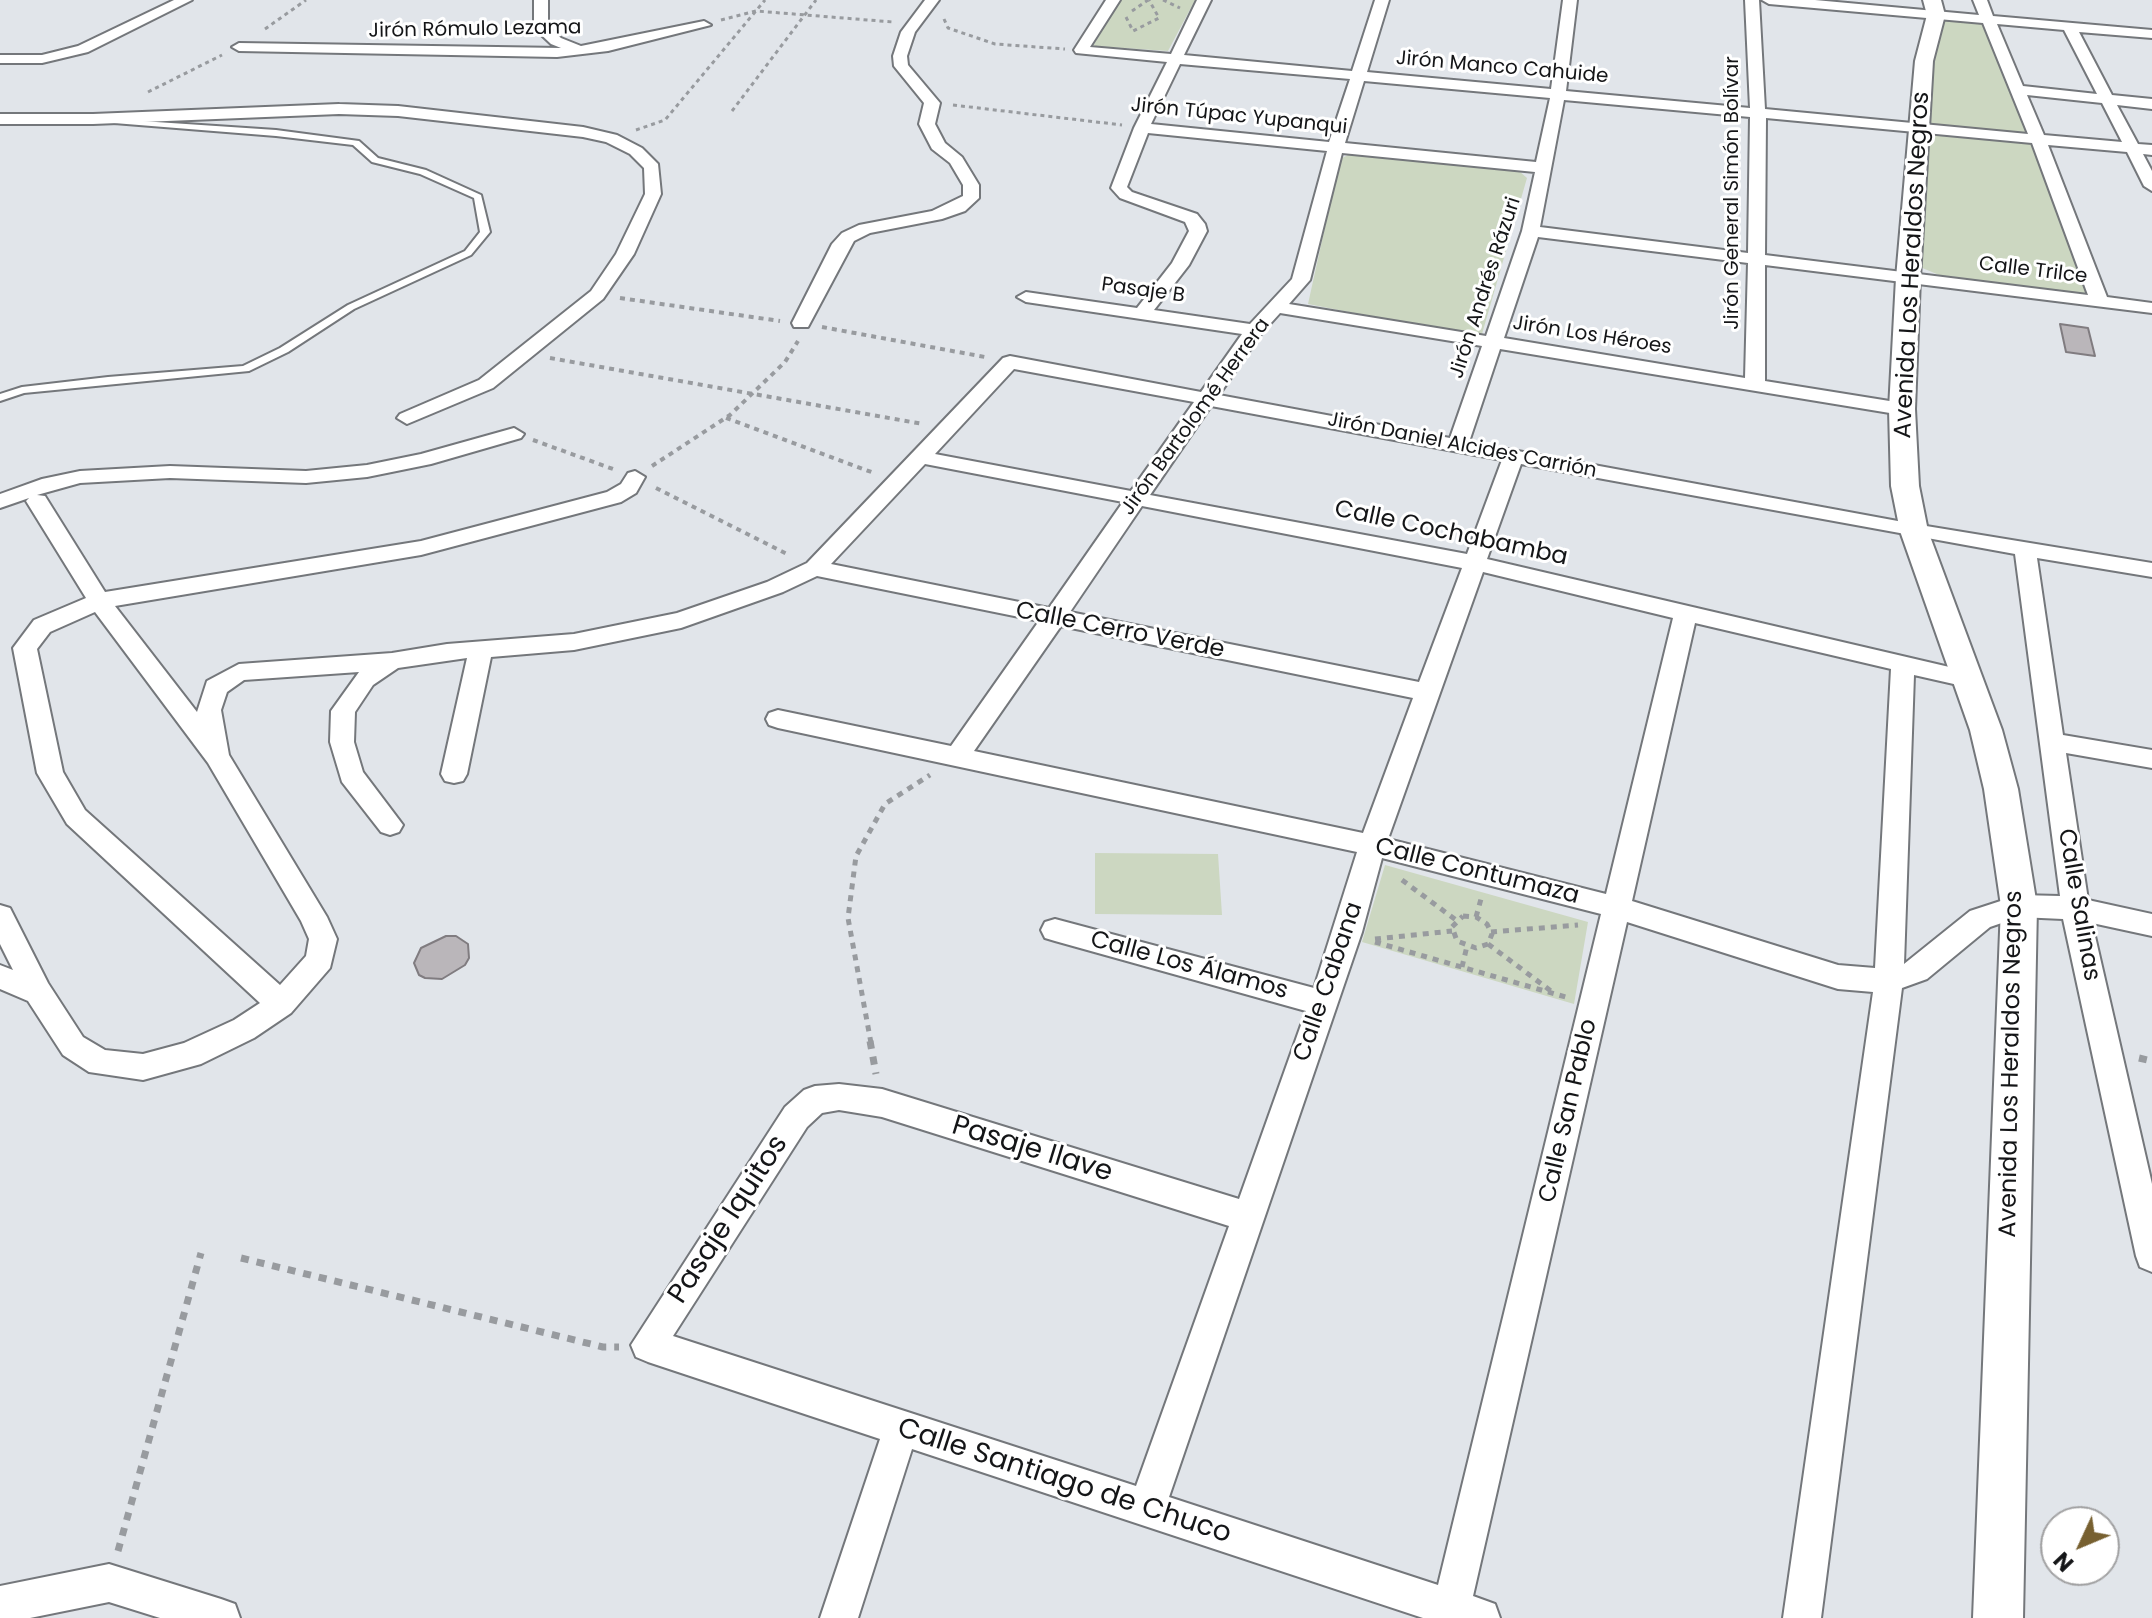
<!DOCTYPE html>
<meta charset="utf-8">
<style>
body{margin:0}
#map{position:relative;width:2152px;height:1618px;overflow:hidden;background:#e1e5ea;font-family:Poppins,sans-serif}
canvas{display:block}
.north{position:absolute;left:2040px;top:1506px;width:80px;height:80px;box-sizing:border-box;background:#fff;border:2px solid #a1a1a2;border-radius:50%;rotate:226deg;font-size:22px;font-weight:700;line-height:32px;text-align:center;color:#141517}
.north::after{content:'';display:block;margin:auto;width:28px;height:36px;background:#776030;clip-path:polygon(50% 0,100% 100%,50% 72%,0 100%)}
</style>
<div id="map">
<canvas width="2152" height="1618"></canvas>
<div class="north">N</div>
</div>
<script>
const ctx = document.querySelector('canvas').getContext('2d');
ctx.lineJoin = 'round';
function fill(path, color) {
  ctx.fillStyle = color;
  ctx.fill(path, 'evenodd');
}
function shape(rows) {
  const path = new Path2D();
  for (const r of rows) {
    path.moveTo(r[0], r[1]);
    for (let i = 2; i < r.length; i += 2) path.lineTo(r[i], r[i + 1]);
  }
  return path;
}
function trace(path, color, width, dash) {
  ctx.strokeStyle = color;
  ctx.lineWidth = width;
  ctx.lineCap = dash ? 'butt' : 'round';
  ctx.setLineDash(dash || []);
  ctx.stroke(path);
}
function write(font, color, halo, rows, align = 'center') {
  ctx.font = font + ' Poppins,sans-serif';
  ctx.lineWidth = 6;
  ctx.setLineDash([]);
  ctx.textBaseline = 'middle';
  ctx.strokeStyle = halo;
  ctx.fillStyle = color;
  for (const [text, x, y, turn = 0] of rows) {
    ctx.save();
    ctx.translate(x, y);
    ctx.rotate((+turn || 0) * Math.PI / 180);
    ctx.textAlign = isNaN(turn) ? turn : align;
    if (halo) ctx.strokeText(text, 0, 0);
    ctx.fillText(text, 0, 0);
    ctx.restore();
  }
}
fill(shape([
 [1120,0,1195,0,1168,51,1093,46],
 [1941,18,1985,21,2033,135,1925,125,1925,88],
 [1925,129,2034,140,2093,295,1939,275,1920,267],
 [1352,153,1507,169,1519,171,1527,178,1482,334,1470,336,1308,304,1340,159],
 [1095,853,1218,854,1222,915,1095,914],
 [1385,865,1588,922,1574,1004,1362,942]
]), '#ccd7c1');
const building = shape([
 [2060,324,2088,328,2095,356,2066,352,2060,324],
 [446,936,456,936,468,944,469,958,465,965,442,979,425,978,419,975,414,963,421,948,446,936]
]);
fill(building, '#bab6ba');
trace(building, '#807c80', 2);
const service = shape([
 [111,119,276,130,359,141,378,158,426,170,481,195,490,232,471,255,354,309,288,352,249,371,24,393,0,401,0,394,22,387,108,377,243,366,280,348,348,305,465,251,480,232,474,198,420,174,372,162,353,145,276,136,114,123,110,121,111,119]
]);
const minor = shape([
 [174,0,192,0,88,52,42,63,0,63,0,55,42,55,78,46,174,0],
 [534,0,548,0,548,27,561,38,581,46,704,21,711,25,608,51,557,57,239,51,232,47,239,43,561,48,551,44,534,28,534,0],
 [925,0,939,0,915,32,907,56,908,65,940,103,935,124,945,143,962,157,979,185,979,198,965,211,942,219,870,233,854,241,808,327,794,327,792,323,832,244,842,233,859,225,932,211,963,196,963,185,950,163,932,149,919,124,924,103,894,66,893,56,901,32,925,0],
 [1106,0,1120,0,1090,47,1171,54,1197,0,1211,0,1184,55,1352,71,1375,0,1389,0,1367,72,1551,89,1563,0,1577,0,1566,91,1750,108,1745,0,1759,0,1765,109,2028,134,1983,23,1769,4,1762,0,1815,0,1979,15,1973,0,1987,0,1993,16,2152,30,2152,38,2079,32,2112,95,2152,99,2152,109,2117,105,2138,144,2152,145,2152,155,2143,154,2152,171,2152,191,2144,186,2127,152,2048,145,2107,297,2152,303,2152,313,1765,265,1765,381,1902,403,1912,409,1909,413,1902,415,1500,349,1469,442,1914,524,2152,563,2152,577,2037,558,2063,735,2152,750,2152,768,2066,753,2088,900,2152,914,2152,936,2092,923,2152,1184,2152,1272,2140,1267,2136,1256,2063,919,2019,917,1990,927,1927,979,1902,988,1821,1618,1783,1618,1873,992,1838,989,1627,922,1473,1596,1495,1604,1500,1618,1423,1618,912,1449,858,1618,820,1618,880,1439,648,1362,636,1357,631,1345,785,1107,804,1090,815,1086,839,1084,882,1089,1239,1199,1306,1011,1055,941,1045,938,1041,930,1045,922,1055,919,1314,988,1357,852,778,728,769,725,766,719,769,713,778,710,951,746,1039,621,817,576,783,592,681,628,574,650,491,657,467,774,463,781,454,783,445,781,441,774,467,658,398,668,373,685,355,712,354,742,363,772,403,825,399,832,390,835,381,832,342,782,330,742,331,711,359,672,244,680,227,692,221,710,229,755,327,917,337,939,330,968,291,1013,254,1038,201,1064,143,1080,89,1072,63,1055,28,1001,0,989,0,965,13,970,0,944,0,905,10,908,48,983,83,1037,105,1050,143,1054,184,1043,234,1020,260,1003,67,824,37,773,13,648,34,620,86,598,26,501,29,498,0,508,0,494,42,479,80,471,170,466,306,471,367,465,421,454,514,428,524,434,521,438,431,464,367,477,306,483,170,478,80,483,37,495,45,496,105,592,421,541,607,492,621,484,628,473,635,471,645,477,636,493,621,502,421,555,115,606,197,712,207,681,239,664,392,653,447,644,574,634,677,613,767,582,807,563,1003,358,1010,356,1201,392,1242,334,1026,302,1017,297,1026,292,1137,308,1172,263,1189,231,1185,222,1120,198,1111,188,1134,128,1167,62,1076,53,1074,50,1106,0],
 [1997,24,2064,30,2097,94,2023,86,1997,24],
 [1180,64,1350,79,1329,142,1151,124,1180,64],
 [1364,81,1550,98,1536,162,1345,143,1364,81],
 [2027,95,2102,103,2122,142,2044,135,2027,95],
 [1564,100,1750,117,1748,253,1540,227,1564,100],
 [1766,118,2032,143,2088,295,1765,255,1766,118],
 [1148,133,1327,151,1292,279,1250,324,1154,310,1189,265,1207,231,1205,224,1197,214,1132,192,1127,187,1148,133],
 [1342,153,1535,172,1522,231,1486,336,1289,304,1310,280,1342,153],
 [1538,237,1748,263,1745,378,1504,338,1538,237],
 [1280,313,1482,346,1450,438,1219,395,1261,334,1280,313],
 [1014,369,1194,402,1131,491,935,454,1014,369],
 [1211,406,1502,460,1467,554,1150,495,1211,406],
 [925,464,1123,502,1049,608,831,564,925,464],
 [1521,464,2015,554,2060,896,2019,895,1970,911,1904,964,1914,675,1967,687,1975,685,1979,679,1975,673,1487,559,1521,464],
 [1142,506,1462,568,1419,682,1070,612,1142,506],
 [1483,572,1673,618,1606,894,1388,839,1483,572],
 [95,612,208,763,301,921,309,939,306,956,280,985,85,810,63,772,37,649,50,632,95,612],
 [1695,623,1891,669,1875,968,1838,965,1632,901,1695,623],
 [1061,626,1413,698,1363,833,974,751,1061,626],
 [1382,858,1601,914,1438,1585,1169,1497,1362,932,1382,858],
 [839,1110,882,1117,1229,1226,1136,1486,673,1336,807,1127,822,1113,839,1110],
 [339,104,398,106,583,127,617,135,642,148,658,164,661,194,634,254,603,299,493,388,407,424,397,418,400,414,479,380,591,291,616,254,645,194,644,168,630,154,606,142,583,137,398,116,339,114,93,124,0,124,0,114,93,114,339,104],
 [109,1564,221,1599,235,1604,240,1618,160,1618,109,1602,30,1618,0,1618,0,1586,109,1564]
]);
const tertiary = shape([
 [1923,0,1941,0,1945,15,1933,61,1920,278,1915,409,1919,486,1928,531,2002,730,2018,789,2037,906,2023,1618,1973,1618,2001,906,1984,789,1970,730,1900,531,1891,486,1889,409,1896,278,1915,61,1927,15,1923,0]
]);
trace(service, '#74777b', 4);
trace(minor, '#74777b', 4);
trace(tertiary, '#74777b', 4);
trace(shape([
 [1163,0,1180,8],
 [1132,11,1148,0],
 [1126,17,1133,31,1159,18,1149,0],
 [944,19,948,28,995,44,1065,49],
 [721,20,756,11,893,22],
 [265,29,306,0],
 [148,92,222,55],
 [953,105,1122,125],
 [732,111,816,0],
 [636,130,665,120,765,0]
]), '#989b9f', 3, [4, 4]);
trace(shape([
 [620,298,780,321],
 [822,327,985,357],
 [550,358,923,424],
 [726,418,874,473],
 [533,440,613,469],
 [652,466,730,415,785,362,798,341],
 [656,488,789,555]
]), '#989b9f', 4, [5, 5]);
trace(shape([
 [1402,880,1456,920],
 [1463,916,1476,917,1487,924,1492,934,1488,944,1476,948,1457,941,1452,927,1463,916],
 [1476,917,1481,899],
 [1491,932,1578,925],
 [1375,939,1452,931],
 [1375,942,1569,998],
 [1488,944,1551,991],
 [1462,967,1467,946],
 [871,1043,848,918,856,856,885,804,930,775]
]), '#989b9f', 5, [6, 6]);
trace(shape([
 [870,1041,876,1074],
 [2139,1058,2152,1061],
 [241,1258,603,1347,619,1347],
 [118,1551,201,1253]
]), '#989b9f', 7, [8, 8]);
fill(service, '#fff');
fill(minor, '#fff');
fill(tertiary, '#fff');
write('20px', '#141517', '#fff', [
 ["Jirón Rómulo Lezama",475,30,-1],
 ["Jirón Manco Cahuide",1502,68,5],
 ["Jirón Túpac Yupanqui",1239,117,6],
 ["Jirón General Simón Bolívar",1733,193,-90],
 ["Calle Trilce",2033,271,7],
 ["Jirón Andrés Rázuri",1486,288,-72],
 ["Pasaje B",1143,291,8],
 ["Jirón Los Héroes",1592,336,9],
 ["Jirón Bartolomé Herrera",1196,417,-54],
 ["Jirón Daniel Alcides Carrión",1462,446,11]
]);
write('24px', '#141517', '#fff', [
 ["Avenida Los Heraldos Negros",1913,265,-87],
 ["Calle Cochabamba",1451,534,12],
 ["Calle Cerro Verde",1120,631,11],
 ["Calle Contumaza",1477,872,14],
 ["Calle Salinas",2078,905,80],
 ["Calle Los Álamos",1189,966,15],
 ["Calle Cabana",1329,982,-71],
 ["Avenida Los Heraldos Negros",2012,1064,-89],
 ["Calle San Pablo",1569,1111,-77]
]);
write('28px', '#141517', '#fff', [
 ["Pasaje Ilave",1032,1150,17],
 ["Pasaje Iquitos",729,1220,-57],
 ["Calle Santiago de Chuco",1064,1482,18]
]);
</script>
